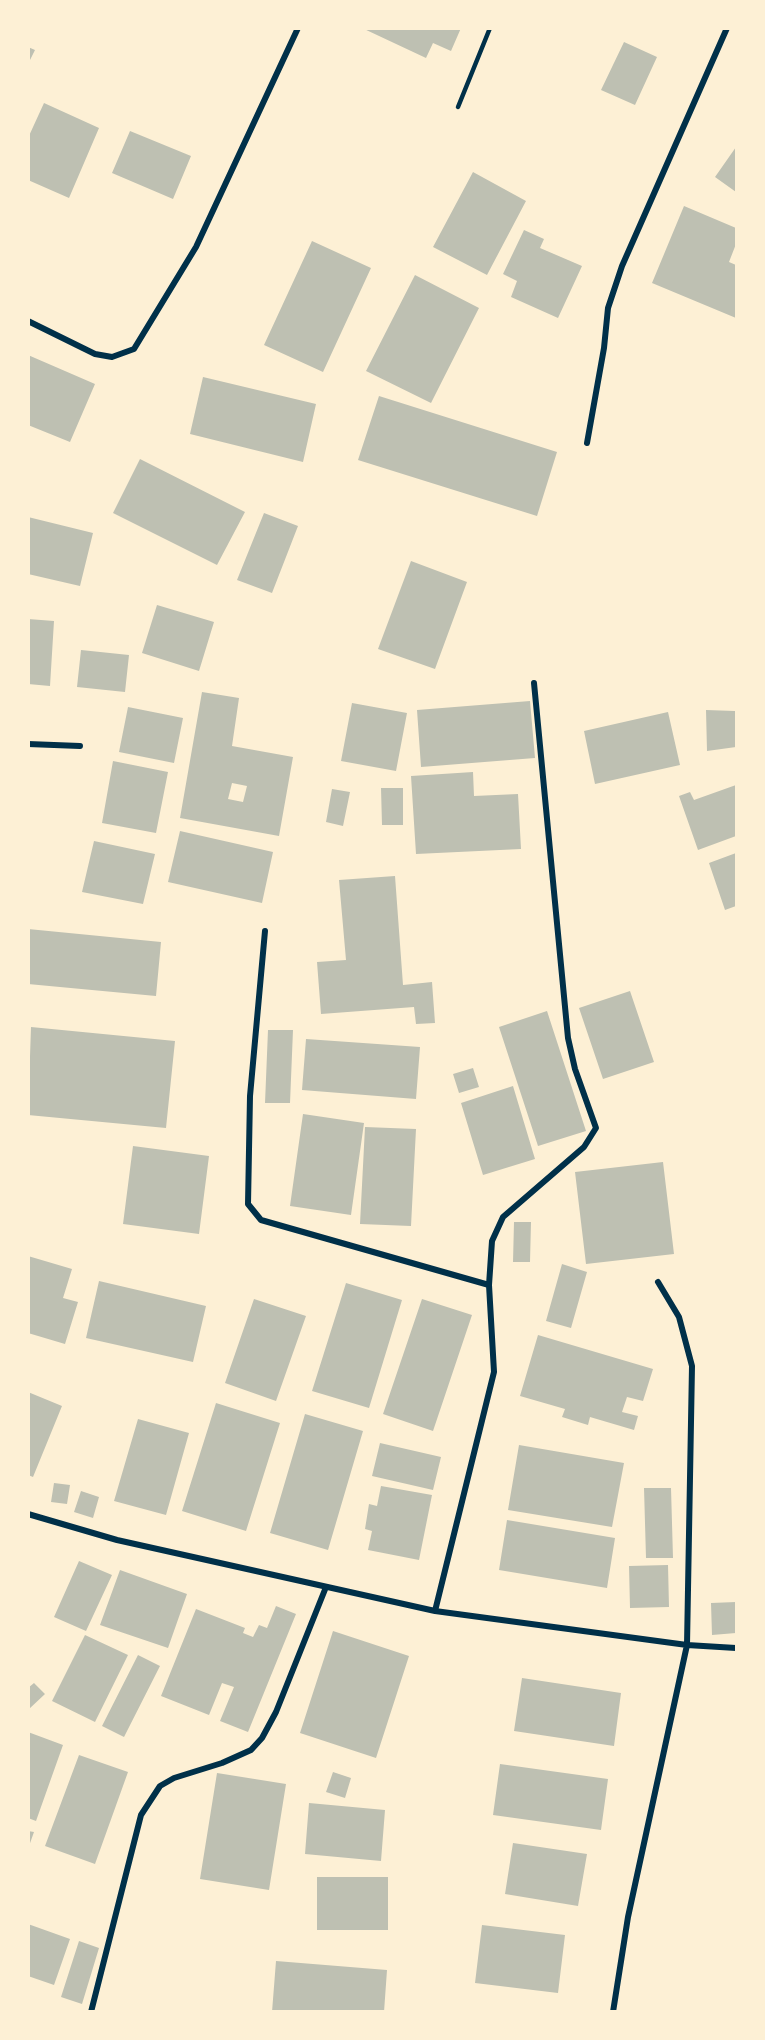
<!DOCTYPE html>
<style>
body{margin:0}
#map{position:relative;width:765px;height:2040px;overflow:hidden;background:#fdf0d5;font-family:Inter,sans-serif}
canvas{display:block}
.frame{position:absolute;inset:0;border:30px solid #fdf0d5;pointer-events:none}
</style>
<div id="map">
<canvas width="765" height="2040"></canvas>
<div class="frame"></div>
</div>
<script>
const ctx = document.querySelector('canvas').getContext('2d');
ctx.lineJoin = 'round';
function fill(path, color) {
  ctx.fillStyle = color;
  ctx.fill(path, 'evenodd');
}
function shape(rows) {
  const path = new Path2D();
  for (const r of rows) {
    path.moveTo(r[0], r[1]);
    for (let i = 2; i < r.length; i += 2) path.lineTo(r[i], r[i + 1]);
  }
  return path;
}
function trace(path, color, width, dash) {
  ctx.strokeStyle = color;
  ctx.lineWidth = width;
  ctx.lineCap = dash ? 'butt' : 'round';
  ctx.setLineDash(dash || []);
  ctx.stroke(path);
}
fill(shape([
 [362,28,461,28,451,51,433,43,426,58],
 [624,42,657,57,635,105,601,90],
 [28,47,35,50,28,64],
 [44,103,99,128,69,198,28,180,28,138],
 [130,131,191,156,173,199,112,173],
 [736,147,736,192,715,177],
 [473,172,526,201,487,275,433,247],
 [684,206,736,228,736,244,729,262,736,265,736,318,652,283],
 [524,230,544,239,540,248,582,266,558,318,511,297,517,281,503,274],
 [312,241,371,268,323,372,264,345],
 [415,275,479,308,431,403,366,371],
 [28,355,95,384,70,442,28,425],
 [203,377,316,404,303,462,190,434],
 [379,396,557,452,537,516,358,460],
 [140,459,245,512,217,565,113,513],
 [264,513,298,526,272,593,237,580],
 [28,517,93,533,80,586,28,574],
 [411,561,467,582,435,669,378,649],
 [157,605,214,622,199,671,142,653],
 [28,619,54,621,50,686,28,684],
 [81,650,129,655,125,692,77,687],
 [202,692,239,698,232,746,293,757,279,836,180,818],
 [232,783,247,786,243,802,228,799],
 [530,701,535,758,421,767,417,710],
 [352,703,407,713,396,771,341,761],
 [128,707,183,718,174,763,119,752],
 [706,710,735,711,736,747,707,751],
 [668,712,680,765,595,784,584,731],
 [113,761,168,772,156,833,102,823],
 [473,772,474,796,518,794,521,849,416,854,411,776],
 [736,785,736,836,698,850,679,796,690,792,694,800],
 [381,788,403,788,403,825,382,825],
 [332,789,350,792,343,826,326,822],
 [180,831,273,852,262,903,168,882],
 [94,841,155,854,143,904,82,892],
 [736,853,736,906,725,910,709,863],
 [395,876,403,985,432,982,435,1023,416,1024,414,1007,321,1014,317,962,346,960,339,880],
 [28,929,161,942,156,996,28,984],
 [630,991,654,1062,603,1079,579,1008],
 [547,1011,586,1131,538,1146,499,1027],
 [31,1027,175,1041,166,1128,28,1115],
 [268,1030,293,1030,290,1103,265,1103],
 [306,1039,420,1047,416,1099,302,1090],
 [473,1068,479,1087,459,1093,453,1074],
 [513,1086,535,1159,483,1175,461,1103],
 [303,1114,364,1123,351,1215,290,1206],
 [365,1127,416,1129,411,1226,360,1224],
 [133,1146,209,1156,199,1234,123,1224],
 [663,1162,674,1254,586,1264,575,1172],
 [514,1222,531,1222,530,1262,513,1262],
 [28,1256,72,1269,63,1298,78,1302,65,1344,28,1333],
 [562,1264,587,1272,571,1328,546,1321],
 [99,1281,206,1306,193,1362,86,1338],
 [346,1283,402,1300,369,1408,312,1391],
 [254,1299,306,1316,276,1401,225,1383],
 [422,1299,472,1315,433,1431,383,1414],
 [538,1335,653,1369,643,1401,627,1397,622,1412,638,1416,634,1430,590,1417,588,1425,562,1417,565,1409,520,1396],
 [28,1392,62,1406,33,1477,28,1475],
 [216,1403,280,1423,246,1531,182,1511],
 [305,1414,363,1431,328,1550,270,1533],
 [138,1419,189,1433,166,1515,114,1501],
 [380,1443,441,1457,433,1490,372,1476],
 [519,1445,624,1463,612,1527,508,1510],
 [54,1483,70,1485,67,1504,51,1502],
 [381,1486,432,1495,419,1560,368,1550,372,1531,365,1529,369,1504,377,1506],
 [644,1488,671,1488,673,1558,646,1558],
 [81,1491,99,1497,93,1518,74,1512],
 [507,1520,615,1538,607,1588,499,1570],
 [79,1561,112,1575,86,1631,54,1617],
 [668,1565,669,1607,630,1608,629,1566],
 [120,1570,187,1594,168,1648,100,1625],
 [736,1602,736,1633,712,1635,711,1603],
 [276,1606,296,1614,248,1732,220,1721,234,1687,222,1683,209,1715,161,1696,196,1609,245,1628,243,1633,253,1637,259,1625,267,1628],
 [333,1631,409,1656,376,1758,300,1733],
 [85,1635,128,1655,95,1722,52,1701],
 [138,1655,160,1666,124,1737,102,1726],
 [522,1678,621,1693,614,1746,514,1731],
 [34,1683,45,1694,28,1710,28,1688],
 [28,1732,63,1745,36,1821,28,1818],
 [79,1755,128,1772,95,1864,45,1846],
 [500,1764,608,1779,601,1830,493,1815],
 [333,1772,351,1778,345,1798,326,1792],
 [217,1773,286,1784,269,1890,200,1879],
 [309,1803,385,1810,381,1861,305,1854],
 [28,1831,34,1832,29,1846,28,1846],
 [513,1843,587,1854,578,1906,505,1894],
 [317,1877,388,1877,388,1930,317,1930],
 [28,1924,70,1939,54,1985,28,1976],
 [482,1925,565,1935,558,1993,475,1983],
 [79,1941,99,1948,82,2004,61,1997],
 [276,1961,387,1970,384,2012,272,2012]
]), '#bec0b2');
trace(shape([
 [458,107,490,28]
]), '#003049', 4.5);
trace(shape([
 [28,321,95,354,112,357,134,349,196,247,298,28],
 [587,443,604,348,608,308,622,266,727,28],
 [28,744,80,746],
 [265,931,250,1096,248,1204,261,1220,489,1285],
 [28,1514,117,1540,435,1611,687,1645,736,1648],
 [435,1611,494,1372,489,1285,492,1241,503,1217,584,1147,596,1128,575,1069,568,1038,534,683],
 [91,2012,141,1815,160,1786,174,1778,222,1763,251,1750,262,1738,276,1712,326,1587],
 [613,2012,628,1917,687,1645,692,1366,679,1317,658,1282]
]), '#003049', 6);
</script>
